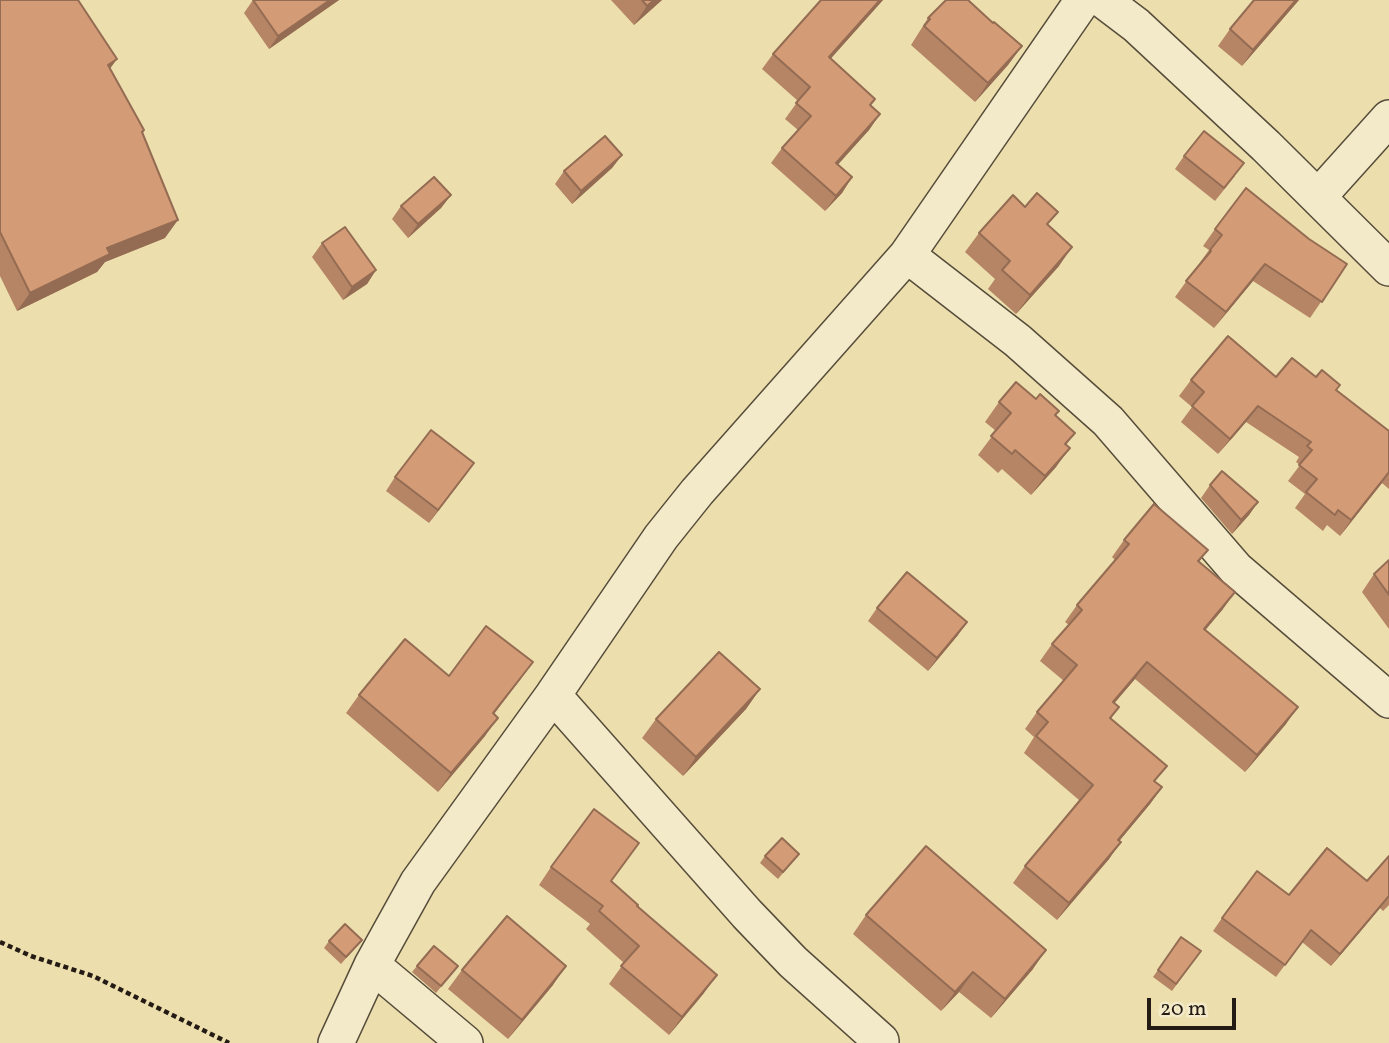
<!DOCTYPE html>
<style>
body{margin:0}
#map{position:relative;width:1389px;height:1043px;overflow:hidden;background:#ecdfad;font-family:Vollkorn,serif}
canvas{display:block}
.scale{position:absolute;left:1147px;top:998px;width:89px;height:32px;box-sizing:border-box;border:4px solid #241b14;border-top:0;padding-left:9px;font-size:21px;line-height:24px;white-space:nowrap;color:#241b14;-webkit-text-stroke:5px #f3eaca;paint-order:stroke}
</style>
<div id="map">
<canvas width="1389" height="1043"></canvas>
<div class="scale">20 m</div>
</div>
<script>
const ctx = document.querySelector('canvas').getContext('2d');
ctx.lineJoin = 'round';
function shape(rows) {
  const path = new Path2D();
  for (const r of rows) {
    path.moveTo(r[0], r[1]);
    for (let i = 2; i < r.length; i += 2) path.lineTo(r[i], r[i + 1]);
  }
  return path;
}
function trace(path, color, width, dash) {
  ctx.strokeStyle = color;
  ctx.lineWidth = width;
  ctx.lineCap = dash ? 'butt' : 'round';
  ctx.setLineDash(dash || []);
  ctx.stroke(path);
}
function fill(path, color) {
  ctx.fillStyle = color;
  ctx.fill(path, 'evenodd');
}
const minor = shape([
 [1103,0,1136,25,1266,146,1389,268],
 [1318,197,1389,118],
 [907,255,1018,341,1108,421,1236,569,1389,700],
 [553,695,747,914,793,962,881,1041],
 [372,965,465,1043],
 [336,1043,372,965,418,882,553,695,661,537,697,492,907,255,1083,0]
]);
trace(minor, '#564c3a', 38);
trace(shape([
 [0,942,31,956,93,976,229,1043]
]), '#241b14', 4.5, [5, 3.5]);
trace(minor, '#f3eaca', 35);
fill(shape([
 [0,0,117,59,110,68,144,130,143,133,165,238,105,262,97,272,17,311,0,276],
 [253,0,339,0,269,49,244,13],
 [611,0,662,0,634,25],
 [821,0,883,0,831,58,875,99,870,106,880,114,869,130,838,164,852,177,842,193,825,211,771,163,782,148,798,130,785,119,798,101,762,69,773,54],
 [1299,0,1242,66,1218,46,1230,29],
 [928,18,993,23,1022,46,1008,65,975,102,911,45],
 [622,155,612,168,572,204,555,184,564,171],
 [1184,156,1235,176,1215,201,1175,169],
 [451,195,441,208,408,238,392,219,401,206],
 [1049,226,1059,266,1016,314,988,289,995,279,965,252,979,233],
 [1215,229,1309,239,1347,264,1310,318,1253,281,1214,328,1175,297,1209,250,1203,246],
 [322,243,376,270,367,284,343,300,312,257],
 [1276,377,1316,377,1337,390,1389,431,1389,489,1382,483,1340,536,1327,525,1323,531,1295,508,1305,494,1288,481,1300,465,1296,462,1299,457,1246,422,1218,454,1181,422,1192,407,1179,396,1191,380],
 [999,402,1055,415,1075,433,1066,445,1056,467,1031,495,1002,469,998,473,978,455,996,431,985,422],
 [474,463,429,523,386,491,395,477],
 [1210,485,1258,502,1249,515,1232,534,1201,498],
 [1124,540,1208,550,1199,562,1223,609,1205,630,1286,724,1245,772,1135,679,1114,703,1119,707,1111,718,1156,782,1162,787,1150,804,1119,841,1109,859,1057,920,1013,883,1025,866,1079,800,1024,753,1034,737,1025,729,1037,712,1064,681,1040,661,1052,644,1069,625,1065,622,1077,605,1115,560,1112,557],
 [1389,560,1389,629,1362,592,1374,574],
 [877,608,958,635,928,671,868,621],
 [533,662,494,714,485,736,438,792,346,713,359,695,449,676],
 [760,689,746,709,683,776,642,738,656,719],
 [799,854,778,879,760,863,765,856],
 [1389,856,1389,905,1383,911,1380,908,1331,966,1302,942,1276,977,1213,931,1222,918,1289,895,1367,881],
 [551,867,612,881,637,907,704,993,669,1035,609,984,624,963,586,929,590,924,539,885],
 [866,915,1033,969,991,1018,959,992,941,1011,853,934],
 [1181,937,1201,951,1172,991,1153,977],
 [362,940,341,964,324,948,329,941],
 [417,966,458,966,436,993,412,972],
 [462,970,553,985,508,1039,448,989]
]), '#b58565');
fill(shape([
 [330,0,339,0,269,49,278,36],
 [654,0,662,0,634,25,647,6],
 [880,0,883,0,818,73,829,57],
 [1296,0,1299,0,1242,66,1253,50],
 [1022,46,1008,65,975,102,988,83],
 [117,59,104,77,108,65],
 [880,114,869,130,826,178,836,163],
 [622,155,612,168,572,204,581,191],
 [852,177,842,193,825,211,836,196],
 [451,195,441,208,408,238,418,224],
 [178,220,165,238,105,262,97,272,17,311,30,293,107,248],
 [1072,247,1059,266,1016,314,1030,295],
 [1265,264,1253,281,1214,328,1226,312],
 [376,270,367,284,343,300,352,287],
 [1258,406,1246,422,1218,454,1230,439],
 [1070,448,1056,467,1031,495,1045,476],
 [474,463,465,476,429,523,438,510],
 [1389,473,1382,483,1340,536,1351,520],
 [1258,502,1249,515,1232,534,1241,520],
 [1235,592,1223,609,1192,646,1204,629],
 [967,622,958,635,928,671,937,658],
 [533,662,520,680,480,732,493,713],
 [1147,662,1135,679,1101,719,1113,702],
 [760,689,746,709,683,776,696,757],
 [1298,707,1286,724,1245,772,1257,755],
 [498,718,485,736,438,792,451,773],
 [1162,787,1150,804,1106,857,1118,840],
 [1121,842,1109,859,1057,920,1069,903],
 [1389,895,1380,908,1331,966,1340,954],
 [1046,950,1033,969,991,1018,1005,999],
 [566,966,553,985,508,1039,522,1020],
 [973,972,959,992,941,1011,955,992],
 [717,975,704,993,669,1035,682,1017]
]), '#946c53');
const building = shape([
 [0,0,78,0,117,59,108,65,144,130,142,132,178,220,107,248,110,254,30,293,0,232,0,0],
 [253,0,330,0,278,36,253,0],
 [642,0,654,0,647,6,642,0],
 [821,0,880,0,829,57,875,99,870,105,880,114,836,163,852,177,836,196,782,148,811,116,796,103,810,87,773,54,821,0],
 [946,0,968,0,993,23,994,22,1022,46,988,83,924,26,930,19,928,18,946,0],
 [1254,0,1296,0,1253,50,1230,29,1254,0],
 [1204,131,1244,163,1224,188,1184,156,1204,131],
 [605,136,622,155,581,191,564,171,605,136],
 [434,177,451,195,418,224,401,206,434,177],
 [1246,188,1309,239,1347,264,1322,302,1265,264,1226,312,1186,281,1211,251,1210,250,1222,235,1215,229,1246,188],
 [1037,193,1058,212,1047,224,1072,247,1030,295,1002,270,1010,261,979,233,1013,195,1025,207,1037,193],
 [345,227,376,270,352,287,322,243,345,227],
 [1228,336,1276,377,1292,358,1316,377,1322,370,1340,385,1336,390,1389,431,1389,472,1351,520,1338,510,1335,515,1306,492,1317,479,1299,465,1312,450,1307,446,1311,442,1258,406,1230,439,1192,406,1204,392,1191,380,1228,336],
 [1016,382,1036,399,1040,394,1059,411,1055,415,1075,433,1065,444,1070,448,1045,476,1015,450,1012,454,991,436,1011,413,999,402,1016,382],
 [431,430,474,463,438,510,395,477,431,430],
 [1222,471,1258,502,1241,520,1210,485,1222,471],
 [1154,504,1208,550,1198,561,1235,592,1204,629,1298,707,1257,755,1147,662,1113,702,1119,707,1110,718,1167,766,1154,781,1162,787,1118,840,1121,842,1069,903,1025,866,1093,785,1036,736,1048,722,1037,712,1077,665,1052,644,1082,610,1077,605,1129,544,1124,540,1154,504],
 [1389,560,1389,595,1374,574,1389,560],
 [907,572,967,622,937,658,877,608,907,572],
 [486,626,533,662,493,713,498,718,451,773,359,695,405,639,449,676,486,626],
 [719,652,760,689,696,757,656,719,719,652],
 [594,809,639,843,611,881,638,905,637,906,717,975,682,1017,621,966,639,946,599,911,603,906,551,867,594,809],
 [782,838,799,854,783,872,765,856,782,838],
 [926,846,1046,950,1005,999,973,972,955,992,866,915,926,846],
 [1327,848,1367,881,1389,856,1389,896,1340,954,1311,930,1285,965,1222,918,1257,871,1289,895,1327,848],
 [507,916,566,966,522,1020,462,970,507,916],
 [345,924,362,940,346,957,329,941,345,924],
 [1181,937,1201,951,1176,984,1158,970,1181,937],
 [434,946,458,966,441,986,417,966,434,946]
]);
fill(building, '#d39b76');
trace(building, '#946c53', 2);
</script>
